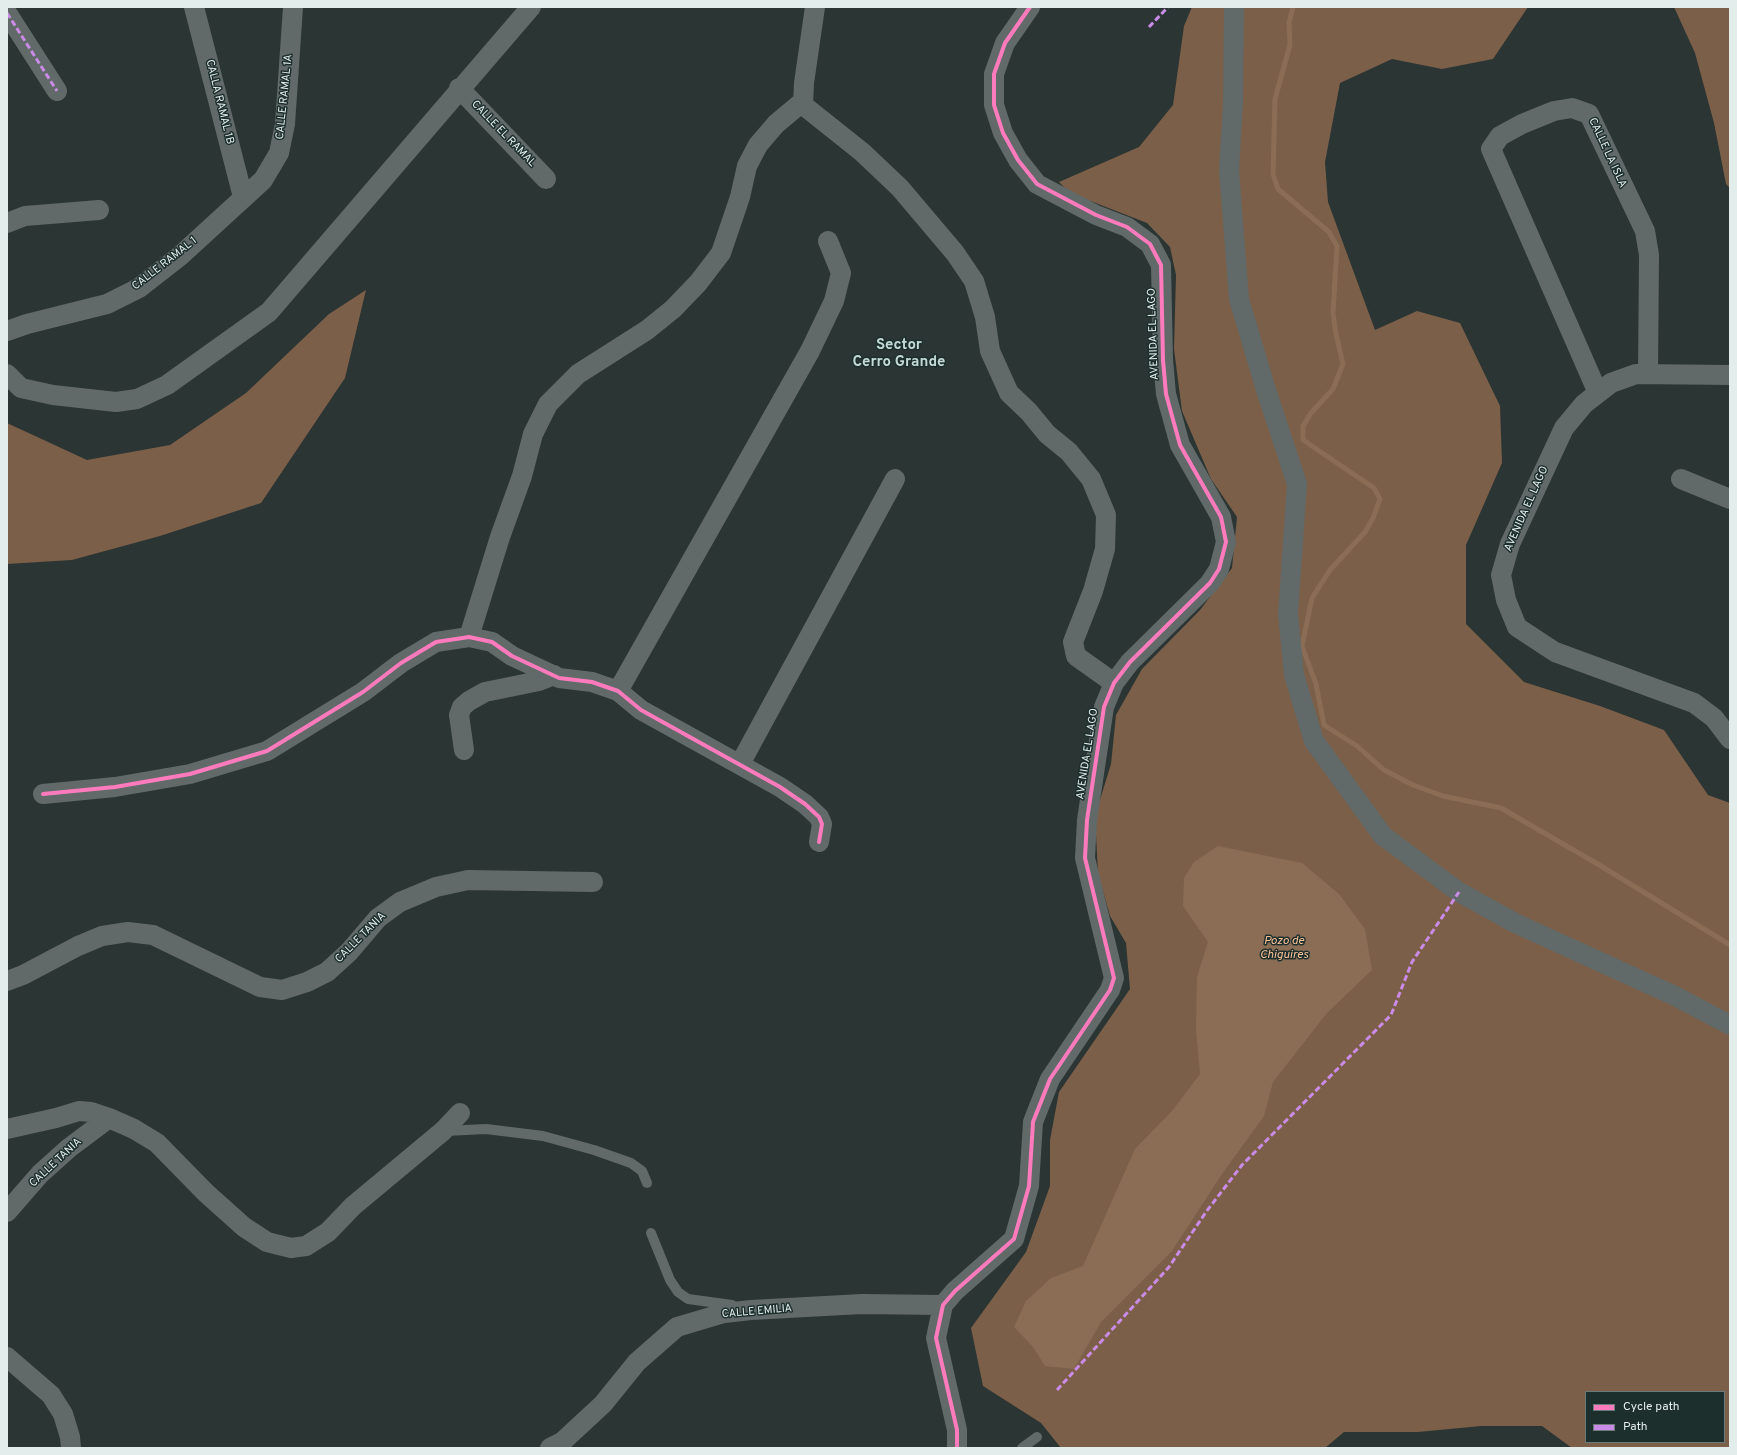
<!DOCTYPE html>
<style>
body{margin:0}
#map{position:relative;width:1737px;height:1455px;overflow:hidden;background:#2b3533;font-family:Overpass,sans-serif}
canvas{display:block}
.frame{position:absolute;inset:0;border:8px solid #e3eeec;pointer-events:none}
.legend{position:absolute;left:1585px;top:1391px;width:140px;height:52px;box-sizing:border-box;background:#1d2f2c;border:1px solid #6c7b79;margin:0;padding:5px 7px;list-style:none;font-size:12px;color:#e3eeec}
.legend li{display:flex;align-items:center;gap:8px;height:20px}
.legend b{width:20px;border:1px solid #6c7b79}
</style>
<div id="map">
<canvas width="1737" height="1455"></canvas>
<div class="frame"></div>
<ul class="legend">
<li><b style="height:5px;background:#fd7abc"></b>Cycle path</li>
<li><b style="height:5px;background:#ca8be6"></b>Path</li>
</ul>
</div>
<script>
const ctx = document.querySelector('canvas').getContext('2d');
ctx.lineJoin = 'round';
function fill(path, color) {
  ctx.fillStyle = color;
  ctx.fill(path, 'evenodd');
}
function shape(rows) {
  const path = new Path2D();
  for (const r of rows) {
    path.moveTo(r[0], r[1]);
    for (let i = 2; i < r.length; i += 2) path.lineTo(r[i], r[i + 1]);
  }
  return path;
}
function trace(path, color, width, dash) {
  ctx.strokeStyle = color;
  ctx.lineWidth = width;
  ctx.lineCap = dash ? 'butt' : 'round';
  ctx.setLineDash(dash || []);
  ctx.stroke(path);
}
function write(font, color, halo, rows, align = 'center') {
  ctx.font = font + ' Overpass,sans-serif';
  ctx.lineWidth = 3;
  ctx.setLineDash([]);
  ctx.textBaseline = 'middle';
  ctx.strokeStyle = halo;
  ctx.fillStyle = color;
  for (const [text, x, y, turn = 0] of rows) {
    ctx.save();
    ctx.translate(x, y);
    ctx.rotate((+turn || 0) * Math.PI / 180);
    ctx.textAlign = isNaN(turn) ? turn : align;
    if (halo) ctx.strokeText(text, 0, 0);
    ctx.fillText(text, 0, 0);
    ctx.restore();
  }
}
fill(shape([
 [1192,7,1528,7,1493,59,1442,69,1392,59,1340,83,1325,162,1328,202,1375,330,1417,311,1460,323,1500,406,1502,463,1466,545,1466,624,1524,682,1600,706,1664,730,1708,795,1730,803,1730,1448,1572,1448,1542,1426,1481,1426,1418,1432,1344,1432,1325,1448,1061,1448,1041,1423,983,1386,971,1328,1026,1252,1050,1186,1050,1140,1059,1092,1130,989,1126,943,1110,916,1098,873,1095,816,1111,764,1116,715,1142,669,1200,610,1232,568,1237,517,1211,479,1182,411,1174,349,1176,275,1170,247,1147,223,1070,193,1059,182,1139,147,1173,105,1184,26],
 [1586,1392,1724,1392,1724,1442,1586,1442],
 [1674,7,1730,7,1730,188,1726,184,1714,123,1695,53],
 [366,290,345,378,261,503,160,536,72,560,7,564,7,423,87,460,170,445,246,393,329,314]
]), '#7b5f49');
fill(shape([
 [1218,846,1302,863,1339,894,1365,929,1372,970,1327,1013,1273,1082,1264,1116,1222,1174,1172,1251,1101,1322,1074,1369,1045,1366,1033,1347,1014,1327,1026,1301,1051,1278,1083,1266,1135,1149,1172,1111,1200,1074,1196,1029,1197,977,1208,942,1183,906,1184,878,1194,862]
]), '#8b6d56');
trace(shape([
 [1293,7,1289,23,1290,45,1275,99,1273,174,1278,189,1329,232,1337,246,1333,313,1336,334,1343,364,1333,389,1311,413,1303,426,1303,440,1374,488,1380,499,1373,518,1365,532,1330,570,1312,598,1302,646,1316,684,1324,725,1357,746,1384,770,1413,785,1443,796,1501,808,1601,866,1730,945]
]), '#8b6d56', 5);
trace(shape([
 [445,1131,486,1129,543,1136,594,1150,631,1163,642,1171,647,1183],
 [651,1233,670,1280,678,1292,688,1299,732,1305],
 [1022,1448,1037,1437]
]), '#616a68', 10);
trace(shape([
 [194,7,243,197],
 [1234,7,1233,103,1229,170,1239,299,1266,390,1297,484,1288,614,1294,675,1314,741,1383,836,1459,892,1515,923,1675,996,1730,1025],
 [7,13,57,91],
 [459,88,546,179],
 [803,105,862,152,900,188,955,253,974,281,985,317,990,351,1009,393,1029,412,1047,434,1069,452,1091,479,1106,515,1105,549,1093,591,1073,642,1076,656,1114,683],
 [803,105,804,83,815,7],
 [7,223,25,216,99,210],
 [7,331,27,324,107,304,139,288,180,256,263,180,279,153,285,124,293,7],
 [7,374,21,388,53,395,116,402,137,399,167,385,269,312,531,7],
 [1730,375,1636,374,1611,383,1584,404,1564,428,1510,544,1501,575,1506,600,1517,627,1555,652,1694,703,1714,718,1730,739],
 [1598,393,1491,149,1500,136,1522,124,1554,111,1572,108,1589,114,1645,231,1649,255,1648,374],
 [1681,479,1730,499],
 [469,637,500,537,522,476,533,434,548,404,578,374,647,330,673,309,698,283,721,253,740,197,747,166,758,145,776,124,801,103,803,105],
 [618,691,810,351,834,301,841,273,828,241],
 [464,750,459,715,462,707,469,701,485,692,539,681,554,675],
 [740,764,895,479],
 [43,794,115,787,190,774,267,751,363,692,401,663,436,642,469,637,492,642,512,656,559,678,592,682,618,691,641,710,780,787,805,804,819,817,822,824,819,842],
 [7,981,23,975,78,946,102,936,128,932,153,935,260,987,282,990,307,982,327,972,349,952,378,918,400,902,436,887,468,880,593,882],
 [7,1129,56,1118,79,1111,91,1112,109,1118,134,1129,157,1143,206,1193,244,1227,267,1242,291,1248,306,1246,328,1232,353,1206,443,1131,460,1113],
 [7,1212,40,1174,69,1148,109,1118],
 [7,1357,51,1395,63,1414,70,1437,71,1448],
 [550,1448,562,1442,603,1404,637,1362,677,1327,724,1313,751,1310,862,1304,943,1305],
 [957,1448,957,1430,936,1338,943,1305,955,1291,1014,1239,1029,1186,1033,1122,1050,1079,1110,990,1114,978,1085,858,1087,820,1104,707,1114,683,1130,662,1210,583,1219,569,1226,542,1221,517,1180,445,1166,394,1163,360,1161,265,1150,244,1127,227,1096,215,1037,184,1018,160,1003,133,994,105,994,74,1005,43,1030,7]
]), '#616a68', 20);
trace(shape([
 [7,13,57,91],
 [1149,27,1168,7],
 [1057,1390,1169,1267,1206,1212,1242,1165,1391,1015,1412,962,1459,892]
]), '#ca8be6', 3, [6, 3]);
trace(shape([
 [43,794,115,787,190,774,267,751,363,692,401,663,436,642,469,637,492,642,512,656,559,678,592,682,618,691,641,710,780,787,805,804,819,817,822,824,819,842],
 [957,1448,957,1430,936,1338,943,1305,955,1291,1014,1239,1029,1186,1033,1122,1050,1079,1110,990,1114,978,1085,858,1087,820,1104,707,1114,683,1130,662,1210,583,1219,569,1226,542,1221,517,1180,445,1166,394,1163,360,1161,265,1150,244,1127,227,1096,215,1037,184,1018,160,1003,133,994,105,994,74,1005,43,1030,7]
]), '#fd7abc', 4);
write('11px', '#e3eeec', '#1d2f2c', [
 ["CALLE RAMAL 1A",285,97,-84],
 ["CALLA RAMAL 1B",219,102,76],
 ["CALLE EL RAMAL",503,134,46],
 ["CALLE LA ISLA",1607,153,65],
 ["CALLE RAMAL 1",165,264,-38],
 ["AVENIDA EL LAGO",1154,334,-92],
 ["AVENIDA EL LAGO",1527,509,-66],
 ["AVENIDA EL LAGO",1088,754,-81],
 ["CALLE TANIA",361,938,-45],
 ["CALLE TANIA",56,1163,-43],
 ["CALLE EMILIA",757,1312,-5]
]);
write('italic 12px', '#fbc297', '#1d2f2c', [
 ["Pozo de",1284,942],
 ["Chiguires",1284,956]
]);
write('bold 15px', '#c3d9d5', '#1d2f2c', [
 ["Sector",899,346],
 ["Cerro Grande",899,363]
]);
</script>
